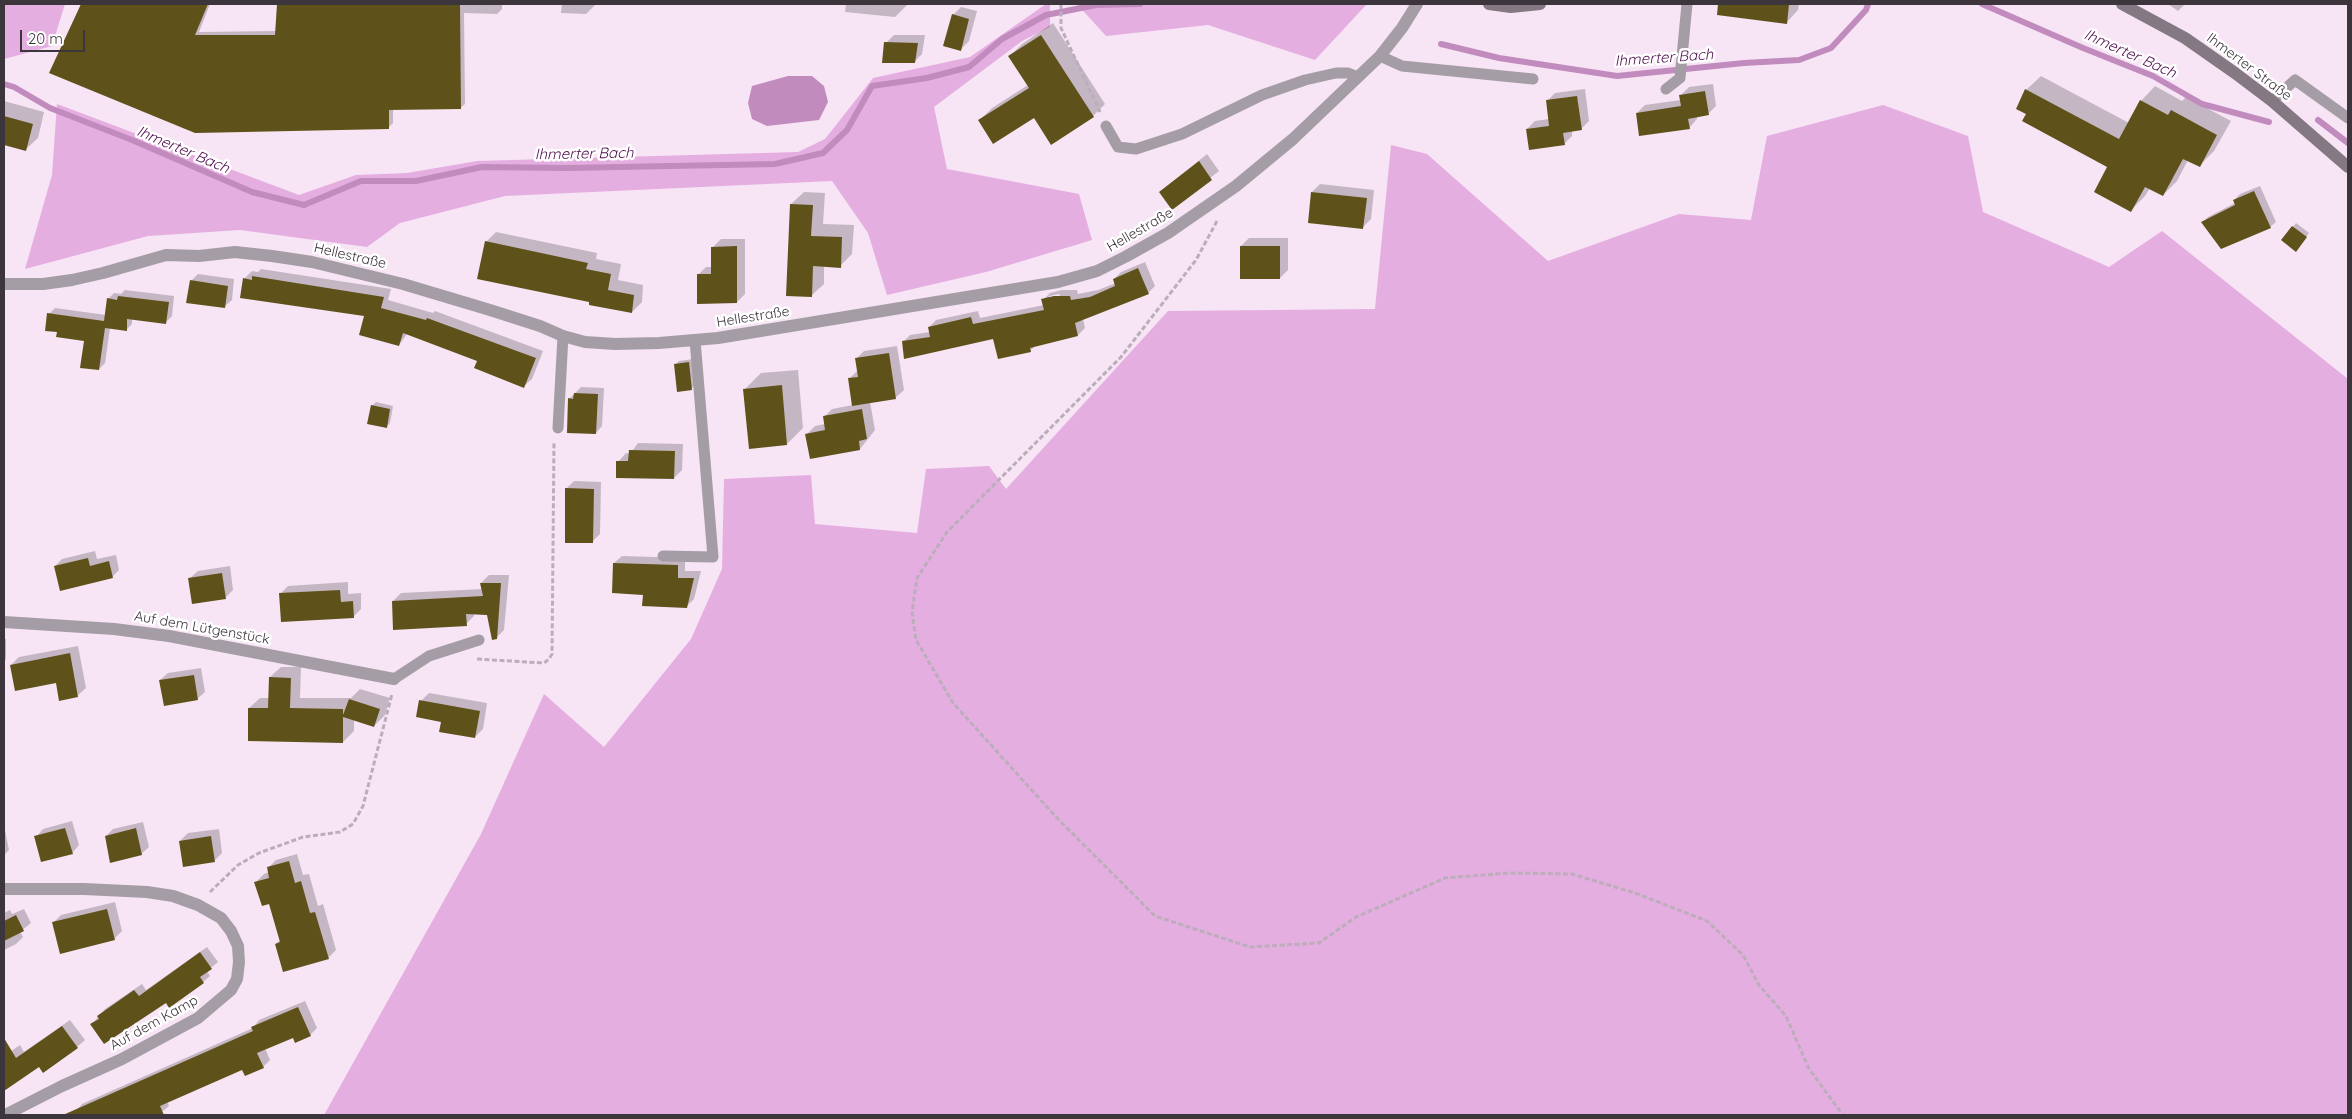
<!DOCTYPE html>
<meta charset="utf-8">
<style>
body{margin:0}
#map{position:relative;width:2352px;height:1119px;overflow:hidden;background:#f7e4f5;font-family:Quicksand,sans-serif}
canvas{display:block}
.frame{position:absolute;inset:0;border:5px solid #3d353c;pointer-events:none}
.scale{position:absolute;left:20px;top:30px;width:65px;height:22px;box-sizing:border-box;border:2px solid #3d353c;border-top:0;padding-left:6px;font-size:15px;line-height:18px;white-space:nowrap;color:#3d353c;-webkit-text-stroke:4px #fff;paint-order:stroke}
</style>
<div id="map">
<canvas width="2352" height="1119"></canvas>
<div class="frame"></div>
<div class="scale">20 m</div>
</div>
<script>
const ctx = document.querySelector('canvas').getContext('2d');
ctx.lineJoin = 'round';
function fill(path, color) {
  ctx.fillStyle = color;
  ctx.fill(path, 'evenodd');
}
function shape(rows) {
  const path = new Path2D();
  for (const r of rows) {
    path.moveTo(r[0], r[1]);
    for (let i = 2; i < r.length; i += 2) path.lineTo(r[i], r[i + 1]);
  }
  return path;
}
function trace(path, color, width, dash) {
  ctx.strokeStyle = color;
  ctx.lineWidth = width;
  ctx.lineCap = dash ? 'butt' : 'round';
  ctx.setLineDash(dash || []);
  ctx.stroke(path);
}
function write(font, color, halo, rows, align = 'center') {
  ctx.font = font + ' Quicksand,sans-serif';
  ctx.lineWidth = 5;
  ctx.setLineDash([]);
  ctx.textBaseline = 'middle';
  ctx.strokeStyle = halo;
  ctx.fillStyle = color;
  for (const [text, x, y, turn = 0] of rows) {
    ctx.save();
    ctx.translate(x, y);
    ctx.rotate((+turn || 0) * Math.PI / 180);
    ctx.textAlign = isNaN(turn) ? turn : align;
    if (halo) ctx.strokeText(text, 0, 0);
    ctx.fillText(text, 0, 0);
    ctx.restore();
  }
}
fill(shape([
 [4,4,65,4,52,46,4,59],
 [1046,4,1050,4,1050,27,1022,41,934,107,947,169,1079,194,1092,240,986,272,887,295,868,233,832,181,505,196,400,223,367,247,240,230,148,236,25,269,52,175,57,104,299,195,356,175,407,173,477,161,798,152,825,139,873,78,970,57],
 [1077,4,1367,4,1315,60,1208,25,1106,36],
 [1883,105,1968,136,1983,212,2109,267,2162,231,2348,379,2348,1115,324,1115,481,834,544,694,604,747,691,639,722,569,724,479,811,475,815,524,917,533,926,469,989,466,1006,489,1168,311,1375,309,1391,145,1427,154,1548,261,1679,214,1751,220,1767,136]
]), '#e5aee1');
fill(shape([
 [788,76,812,76,824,86,828,102,819,120,767,126,752,119,748,103,752,86]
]), '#c18bbe');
fill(shape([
 [83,4,210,4,199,32,276,31,278,9,282,4,502,4,502,9,497,14,464,13,465,104,460,108,393,109,393,123,388,128,51,72],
 [562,4,596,4,586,14,561,13],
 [846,4,908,4,895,17,845,12],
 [1725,4,1799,4,1798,10,1786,23,1727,14],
 [2168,4,2185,4,2178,11],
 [961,7,977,11,969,41,961,49,953,15],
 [1053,23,1105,104,1093,116,1034,116,980,120,992,108,1028,85,1010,56,1022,44],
 [894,35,925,35,922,54,914,62,886,43],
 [2041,76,2129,123,2141,101,2155,86,2182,101,2186,97,2231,121,2214,151,2200,165,2188,160,2177,181,2163,195,2150,188,2145,196,2131,210,2109,166,2018,109,2026,90],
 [1713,84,1716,106,1708,114,1697,116,1697,119,1689,128,1637,113,1645,105,1681,100,1681,95,1689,87],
 [1585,89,1589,121,1581,129,1572,130,1572,136,1564,144,1527,129,1535,121,1549,119,1547,101,1555,93],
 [4,101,44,112,38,138,25,150,4,144],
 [1207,154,1219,171,1172,208,1160,192],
 [1320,184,1374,190,1371,219,1363,227,1312,192],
 [2260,186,2276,222,2270,227,2203,222,2208,217,2235,203,2234,200,2240,194],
 [804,192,825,193,823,224,854,225,852,254,840,266,824,266,824,284,811,296,791,204],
 [2296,223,2309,233,2299,246,2283,240],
 [496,232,597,253,596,259,621,264,618,280,643,285,642,302,632,312,591,301,486,242],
 [1249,238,1288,238,1288,270,1280,278,1241,246],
 [721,239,745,239,745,294,737,302,698,275,706,267,713,267,713,247],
 [1145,262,1155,286,1148,293,1083,319,1085,328,1078,335,1036,345,1030,351,994,338,903,342,910,335,930,332,929,327,936,320,978,311,980,318,1044,305,1043,300,1050,293,1062,290,1077,290,1078,294,1098,290,1116,283,1114,279,1121,272],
 [1059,294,1060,296,1049,299,1049,296],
 [261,269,391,289,388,300,433,313,435,311,543,351,532,379,524,386,479,360,407,334,399,345,365,315,244,279,252,271,258,272],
 [198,274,234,279,232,300,224,307,191,281],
 [125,290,174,296,172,316,166,322,132,318,132,324,126,330,110,328,105,363,99,369,85,340,58,331,49,314,55,308,106,315,108,299,114,293,121,294],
 [897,346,904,390,895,398,870,402,875,430,860,449,807,434,815,426,825,424,824,417,832,409,853,405,849,379,858,370,856,359,864,351],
 [693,359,695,385,691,389,675,365,679,361],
 [798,370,803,428,787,444,745,389,761,373],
 [581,387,604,388,602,426,596,433,569,399],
 [376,402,393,406,390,423,386,427,372,406],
 [638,443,683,444,682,470,674,478,618,462,626,453,630,454],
 [574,481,601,482,600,534,592,542,566,489],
 [95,551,97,559,116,555,119,570,112,577,55,566,62,559],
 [622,556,685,558,685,571,701,571,694,599,686,607,644,594,614,563],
 [230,566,233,590,225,598,189,579,198,571],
 [489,575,509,575,504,630,496,638,488,614,474,613,474,616,466,624,393,601,401,593,483,589,481,583],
 [348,582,348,594,361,593,361,609,353,617,280,594,288,586],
 [4,639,6,639,6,659,4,661],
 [78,646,86,688,77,696,57,682,11,665,19,657],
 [281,667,301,667,300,698,351,698,360,689,390,698,385,715,374,726,354,719,354,731,343,742,249,708,260,698,270,698,270,677],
 [201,668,205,692,197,699,160,680,168,673],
 [429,693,487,703,483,729,475,737,443,721,421,701],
 [72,821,79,845,72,853,36,837,43,829],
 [143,822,149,847,141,854,106,836,113,829],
 [4,825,9,850,4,855],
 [219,829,222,853,214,861,180,841,188,833],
 [297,854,303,875,309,874,318,906,323,904,336,950,328,958,276,944,280,940,269,903,256,882,264,874,269,872,268,868,276,860],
 [115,902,122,931,114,939,53,923,61,915],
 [24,909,31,923,20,932,23,937,16,944,4,950,4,913,10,910,12,914],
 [207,947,218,962,207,971,210,976,203,982,166,1001,92,1024,105,1009,142,984,146,990],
 [305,1001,317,1028,310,1035,294,1036,265,1048,270,1060,263,1067,243,1068,167,1101,169,1106,158,1115,67,1115,76,1111,82,1104,253,1028,259,1020],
 [70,1020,85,1040,77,1047,39,1066,4,1089,4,1056,20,1045,24,1052]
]), '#0003');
trace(shape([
 [1982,4,2083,48,2153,76,2202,104,2269,122],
 [1441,44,1499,58,1617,76,1744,63,1799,60,1831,48,1866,10,1868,4],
 [4,84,14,87,50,108,132,140,252,192,304,205,361,181,416,181,482,167,566,168,775,164,823,153,847,130,872,86,927,78,969,67,1002,39,1046,15,1096,5,1140,4],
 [2318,120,2348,143]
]), '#c18bbe', 6);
fill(shape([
 [81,4,208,4,195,35,275,35,277,4,460,4,461,109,389,110,389,129,195,133,49,73],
 [1718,4,1789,4,1787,24,1717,15],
 [952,14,969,19,961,51,943,46],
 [1041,35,1094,117,1051,145,1034,118,993,144,978,120,1029,88,1008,56],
 [884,42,918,43,915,63,882,63],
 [2025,89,2119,139,2140,100,2168,115,2171,110,2217,135,2200,167,2183,159,2163,196,2145,187,2131,212,2094,192,2107,167,2022,121,2026,114,2016,109],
 [1705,91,1709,115,1688,119,1690,129,1639,136,1636,113,1681,106,1679,95],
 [1577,96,1582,130,1563,133,1565,145,1529,150,1526,129,1549,126,1546,100],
 [4,116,33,124,26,151,4,145],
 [1199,161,1212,180,1172,210,1159,192],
 [2254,191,2271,228,2221,249,2201,222,2235,205,2233,200],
 [1311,192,1367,198,1363,229,1308,223],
 [790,204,813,205,811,236,842,237,841,268,813,266,812,297,786,296],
 [2292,226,2307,237,2296,252,2281,240],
 [485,241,588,263,586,269,611,274,608,290,634,295,632,313,589,305,589,302,477,279],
 [737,246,737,303,697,304,697,274,711,274,711,247],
 [1240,246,1280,246,1280,279,1240,279],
 [1138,268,1149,294,1075,323,1078,336,1030,348,1031,352,998,359,993,339,904,359,902,341,930,337,928,327,971,317,973,324,1044,310,1041,299,1054,296,1070,296,1071,300,1090,297,1115,286,1113,279],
 [252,276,384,297,381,308,426,320,427,318,536,358,524,388,474,368,477,361,403,333,399,346,359,335,364,316,240,298,243,278,252,280],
 [190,280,228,286,225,308,186,303],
 [118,296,169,302,166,324,127,319,127,331,105,328,99,370,80,368,84,341,56,337,57,332,45,331,47,313,104,321,107,298,117,300],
 [889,353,896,399,852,406,848,378,858,377,855,358],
 [689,362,692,390,677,392,674,364],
 [782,385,787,445,749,449,743,389],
 [574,393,598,394,596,434,567,433,568,398,573,399],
 [371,405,390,409,387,428,367,424],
 [862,409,867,439,859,441,860,450,810,459,805,434,825,430,823,416],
 [629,450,675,451,674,479,616,478,616,461,628,461],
 [565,488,594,489,593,543,565,543],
 [88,558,90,566,109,561,113,578,60,591,54,566],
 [613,563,678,565,678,578,694,578,687,608,642,606,643,595,612,593],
 [222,573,226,599,192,604,188,578],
 [480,583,501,583,497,639,492,640,487,615,466,614,467,626,393,630,392,601,483,596],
 [340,590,341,602,353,601,354,618,281,622,279,593],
 [70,653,78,697,59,701,56,683,15,691,10,665],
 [194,675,198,700,164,706,159,680],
 [269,677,291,678,290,708,343,709,343,715,349,699,380,709,374,727,343,717,343,743,248,741,248,708,268,708],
 [419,700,480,711,475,738,439,732,441,722,416,717],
 [65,828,73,854,41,862,34,836],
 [136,828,142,855,110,863,105,836],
 [211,836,215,862,183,867,179,841],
 [289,861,295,883,301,881,310,913,315,912,329,959,283,972,275,944,280,942,269,904,262,906,254,882,269,878,267,867],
 [107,909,115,940,60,954,52,922],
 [16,915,24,931,4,941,4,921],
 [200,952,212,969,200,977,204,983,169,1008,166,1003,104,1044,90,1024,99,1019,97,1016,134,990,139,996],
 [298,1007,311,1036,295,1043,293,1038,257,1053,264,1068,245,1076,242,1070,160,1106,164,1115,63,1115,253,1031,251,1027],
 [62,1026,78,1048,43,1073,39,1067,4,1091,4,1038,16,1058]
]), '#5e521a');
trace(shape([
 [1061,4,1061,28,1100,112],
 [1217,221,1196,260,1121,357,947,532,917,578,912,612,916,640,953,703,1057,818,1155,916,1250,947,1319,943,1356,917,1445,878,1510,873,1572,874,1635,893,1707,921,1743,955,1759,985,1786,1016,1809,1069,1843,1115],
 [477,659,544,663,549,659,552,654,554,442],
 [210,892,238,865,259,853,303,837,340,832,353,824,363,806,392,694]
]), '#bcadbb', 3, [5, 2.5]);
trace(shape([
 [1380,56,1402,66,1533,79],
 [1666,89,1680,78,1687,4],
 [2272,101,2295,80,2348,118],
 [1106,126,1118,147,1136,149,1182,134,1262,95,1305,80,1336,73,1348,73,1358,77],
 [558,428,563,336],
 [663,556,713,557,695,340],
 [394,679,429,656,479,640]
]), '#a59da5', 11);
trace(shape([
 [4,284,43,284,72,280,103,273,166,255,199,256,235,252,272,256,312,262,403,284,490,310,540,326,563,336,585,342,615,344,659,343,718,338,1058,282,1097,271,1125,257,1168,233,1236,186,1293,139,1380,56,1402,28,1417,4],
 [4,622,114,629,169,636,394,679],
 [4,889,84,889,147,892,173,896,198,905,221,918,231,931,238,946,239,962,237,979,231,990,198,1018,122,1059,62,1086,5,1115]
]), '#a59da5', 12);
trace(shape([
 [1489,4,1511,7,1540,4],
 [2122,4,2185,38,2235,73,2272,101,2348,167]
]), '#847883', 12);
write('14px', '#3d353c', '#fff', [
 ["Ihmerter Straße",2249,67,37],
 ["Hellestraße",1140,230,-30],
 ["Hellestraße",350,256,13],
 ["Hellestraße",753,317,-9],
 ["Auf dem Lütgenstück",202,628,10],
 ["Auf dem Kamp",154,1023,-29]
]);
write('italic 15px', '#500e4f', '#fff', [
 ["Ihmerter Bach",2130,54,24],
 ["Ihmerter Bach",1664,58,-4],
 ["Ihmerter Bach",183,150,23],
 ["Ihmerter Bach",584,154,-1]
]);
</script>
